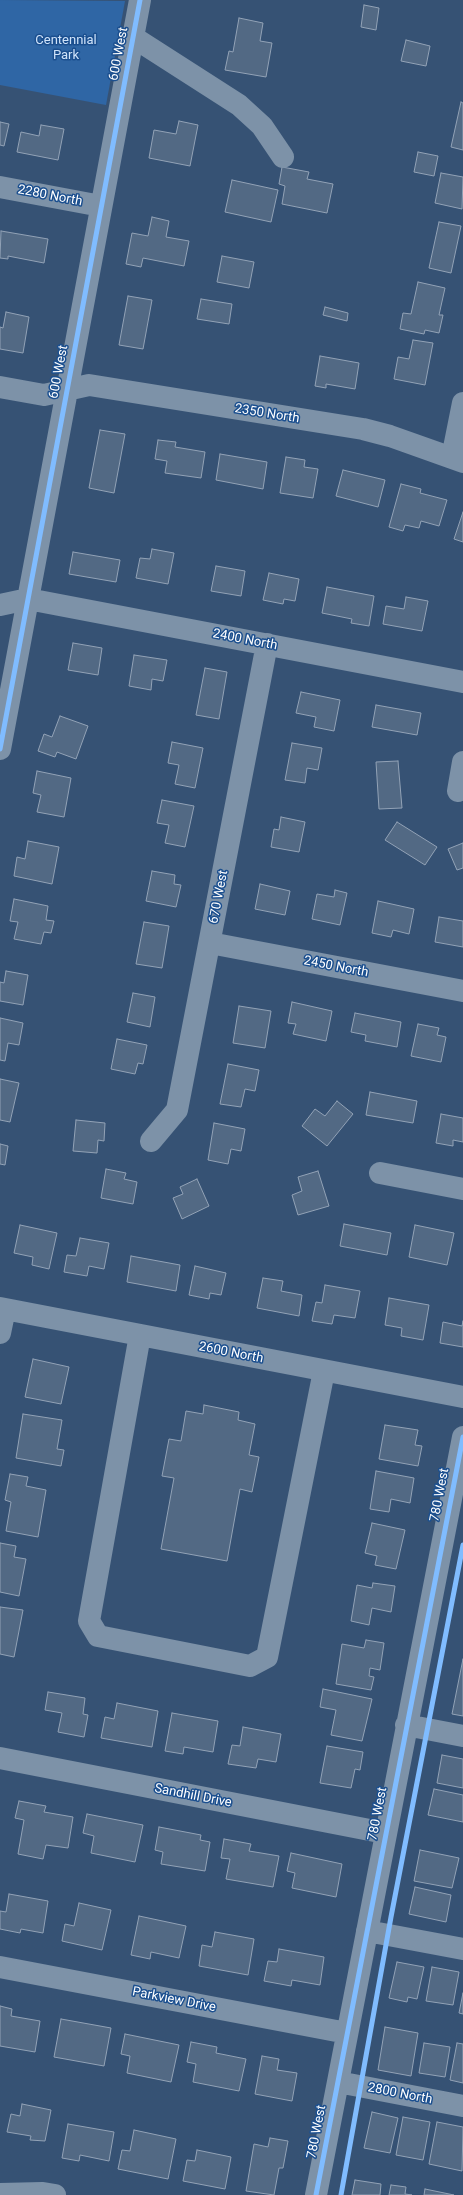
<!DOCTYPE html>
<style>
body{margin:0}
canvas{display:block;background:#365274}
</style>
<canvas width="463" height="2195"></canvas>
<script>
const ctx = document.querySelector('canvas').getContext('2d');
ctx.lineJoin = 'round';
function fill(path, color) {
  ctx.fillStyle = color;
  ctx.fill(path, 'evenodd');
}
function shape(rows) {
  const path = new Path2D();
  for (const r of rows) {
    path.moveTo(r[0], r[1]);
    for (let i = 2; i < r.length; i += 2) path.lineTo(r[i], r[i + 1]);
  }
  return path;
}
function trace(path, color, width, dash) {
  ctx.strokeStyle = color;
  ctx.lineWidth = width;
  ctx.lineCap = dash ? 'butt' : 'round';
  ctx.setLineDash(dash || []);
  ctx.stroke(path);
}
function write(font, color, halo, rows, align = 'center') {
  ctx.font = font + ' Roboto,sans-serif';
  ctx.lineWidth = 3;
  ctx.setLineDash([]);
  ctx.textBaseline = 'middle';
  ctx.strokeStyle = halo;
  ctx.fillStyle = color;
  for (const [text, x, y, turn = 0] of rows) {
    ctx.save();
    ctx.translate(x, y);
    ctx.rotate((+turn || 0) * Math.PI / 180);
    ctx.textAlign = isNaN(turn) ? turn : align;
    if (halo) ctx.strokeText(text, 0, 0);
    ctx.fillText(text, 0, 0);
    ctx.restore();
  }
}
fill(shape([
 [0,0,125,1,106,105,0,85]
]), '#2f66a5');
const building = shape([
 [364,5,379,8,376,30,361,27,364,5],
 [239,18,263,23,260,41,272,43,266,77,225,70,229,51,233,52,239,18],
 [406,40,430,46,426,66,401,61,406,40],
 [461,102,463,103,463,150,451,147,461,102],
 [179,121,198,125,190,166,149,158,154,130,176,134,179,121],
 [0,122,9,124,4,146,0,145,0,122],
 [41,125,64,129,58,160,17,152,21,132,39,136,41,125],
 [418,152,438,156,434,176,414,172,418,152],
 [282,167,309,172,307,179,333,184,327,213,282,204,285,186,279,184,282,167],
 [441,173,463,177,462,209,435,203,441,173],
 [232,180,278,190,271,222,225,212,232,180],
 [152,217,169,221,166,237,189,241,184,266,143,258,141,267,126,264,132,233,148,236,152,217],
 [439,222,461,226,451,273,429,268,439,222],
 [1,231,48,239,44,263,8,256,8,259,0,258,1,231],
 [222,256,254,262,249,288,217,282,222,256],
 [418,282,445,288,439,315,443,315,439,333,425,330,424,334,400,329,403,313,411,314,418,282],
 [128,296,152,300,143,349,119,345,128,296],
 [201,299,232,304,229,324,197,319,201,299],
 [325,307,348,313,347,321,323,315,325,307],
 [6,312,29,317,23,353,0,349,0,327,3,328,6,312],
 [413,340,433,343,425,385,394,379,398,357,409,359,413,340],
 [320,356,359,363,355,389,326,384,326,388,315,386,320,356],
 [100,430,125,434,114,493,89,488,100,430],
 [158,440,176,442,175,447,205,452,201,478,165,473,167,461,155,459,158,440],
 [220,454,267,462,263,489,216,480,220,454],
 [286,457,305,460,304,467,318,469,313,498,280,493,286,457],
 [343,470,385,480,378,507,336,496,343,470],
 [401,484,421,489,420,493,447,500,439,526,421,521,419,528,405,525,403,531,389,527,401,484],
 [463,512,463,542,454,539,463,512],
 [152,549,174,553,168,584,136,578,140,558,150,559,152,549],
 [73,552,120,560,116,582,69,574,73,552],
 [216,566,245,571,241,596,211,591,216,566],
 [269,573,299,579,295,601,284,599,283,604,263,600,269,573],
 [327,587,374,596,369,626,351,623,352,619,322,613,327,587],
 [406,597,428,601,422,631,383,624,386,606,404,609,406,597],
 [73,643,102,648,98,675,68,670,73,643],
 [134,655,167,660,163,681,152,679,151,690,129,686,134,655],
 [205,668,227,672,219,719,196,715,205,668],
 [301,692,340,700,334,731,314,727,316,717,296,713,301,692],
 [376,705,421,713,417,735,372,727,376,705],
 [60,716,88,726,76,759,57,752,55,757,38,751,44,734,52,737,60,716],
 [172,742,203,748,195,788,175,784,179,765,168,763,172,742],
 [292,743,322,748,318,770,307,768,305,783,285,780,292,743],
 [398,761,402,808,379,809,376,762,398,761],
 [37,771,71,778,64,817,37,812,41,795,33,793,37,771],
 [162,800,194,806,185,847,165,843,169,825,157,823,162,800],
 [281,817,305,822,299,852,271,847,274,829,279,830,281,817],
 [397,822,437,847,425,865,385,840,397,822],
 [28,841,59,847,52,884,14,876,17,857,25,859,28,841],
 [463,843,463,868,457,870,448,849,463,843],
 [152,871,175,875,174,884,181,885,176,907,146,901,152,871],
 [260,884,290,891,285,915,255,909,260,884],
 [335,890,347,893,340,925,312,919,317,894,334,897,335,890],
 [14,899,48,906,46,920,54,921,51,933,44,932,41,944,14,939,18,922,10,921,14,899],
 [378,901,414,909,409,934,393,930,391,937,372,933,378,901],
 [439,917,463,921,463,947,435,942,439,917],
 [144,922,169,926,162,968,136,964,144,922],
 [6,971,28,975,23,1005,0,1001,0,982,4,983,6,971],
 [133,993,155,997,150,1027,127,1022,133,993],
 [292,1002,332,1011,326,1041,293,1034,296,1024,288,1023,292,1002],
 [239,1006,271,1011,265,1048,233,1043,239,1006],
 [355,1013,401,1022,397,1047,365,1041,366,1035,351,1032,355,1013],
 [0,1018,23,1023,19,1045,8,1043,5,1061,0,1060,0,1018],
 [418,1024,439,1028,437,1035,446,1037,441,1062,411,1056,418,1024],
 [117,1039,147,1045,143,1064,138,1063,135,1074,111,1069,117,1039],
 [228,1064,259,1070,255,1091,245,1089,241,1107,220,1104,228,1064],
 [0,1079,19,1083,10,1122,0,1120,0,1079],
 [370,1092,417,1101,413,1123,366,1115,370,1092],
 [337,1101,353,1114,327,1146,302,1126,315,1109,325,1116,337,1101],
 [441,1114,463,1118,463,1142,453,1140,453,1146,436,1143,441,1114],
 [76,1120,105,1123,104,1141,98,1140,97,1153,73,1151,76,1120],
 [214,1123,245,1129,241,1151,231,1149,228,1164,208,1160,214,1123],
 [0,1144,8,1146,5,1165,0,1164,0,1144],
 [106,1169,126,1173,124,1179,137,1182,133,1204,101,1198,106,1169],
 [318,1171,329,1206,298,1215,292,1195,302,1191,298,1177,318,1171],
 [197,1179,209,1206,182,1219,173,1198,183,1194,180,1187,197,1179],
 [344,1224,391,1233,387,1255,340,1246,344,1224],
 [20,1225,57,1233,49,1269,32,1265,33,1257,14,1253,20,1225],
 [415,1225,454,1233,447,1265,409,1257,415,1225],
 [80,1238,109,1243,104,1269,89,1266,87,1276,64,1272,67,1255,76,1256,80,1238],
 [131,1256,180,1265,176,1291,127,1282,131,1256],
 [195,1266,226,1273,221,1295,210,1293,209,1299,189,1295,195,1266],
 [263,1278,283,1281,281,1291,302,1295,299,1316,257,1308,263,1278],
 [325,1285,360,1291,355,1318,334,1315,332,1324,312,1321,316,1302,322,1303,325,1285],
 [389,1298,429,1305,423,1340,401,1336,402,1328,385,1325,389,1298],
 [463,1321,463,1347,440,1343,443,1322,462,1326,463,1321],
 [33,1359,69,1367,61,1404,25,1397,33,1359],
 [204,1405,239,1412,238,1420,255,1424,249,1455,259,1457,252,1492,240,1489,227,1561,161,1549,174,1478,162,1476,169,1439,181,1441,186,1411,203,1414,204,1405],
 [23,1414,62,1420,57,1449,64,1450,61,1466,16,1458,23,1414],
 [385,1425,418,1430,415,1445,422,1446,418,1466,379,1459,385,1425],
 [376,1471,414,1478,410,1503,391,1499,389,1512,370,1509,376,1471],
 [10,1474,28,1477,26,1486,46,1490,38,1537,6,1531,11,1502,5,1500,10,1474],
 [372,1523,405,1530,396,1569,375,1565,377,1556,365,1553,372,1523],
 [0,1543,16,1546,14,1557,26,1559,19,1596,0,1592,0,1543],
 [373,1583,395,1586,391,1612,372,1608,369,1625,351,1621,357,1585,372,1588,373,1583],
 [0,1607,23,1610,14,1657,0,1654,0,1607],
 [366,1640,384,1643,380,1670,370,1668,369,1676,374,1677,371,1690,336,1684,342,1644,364,1648,366,1640],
 [463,1659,463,1716,452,1714,463,1659],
 [323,1689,372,1699,362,1741,331,1735,336,1710,320,1707,323,1689],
 [48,1692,85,1698,83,1714,88,1715,84,1737,58,1732,62,1713,45,1710,48,1692],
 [117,1703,158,1711,152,1747,101,1738,105,1717,114,1719,117,1703],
 [172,1713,218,1721,213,1752,184,1747,183,1754,165,1751,172,1713],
 [243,1727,281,1734,276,1762,258,1759,256,1768,228,1764,232,1745,240,1746,243,1727],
 [327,1746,363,1752,360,1770,355,1769,351,1788,320,1783,327,1746],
 [442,1755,463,1759,463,1788,437,1783,442,1755],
 [434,1789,463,1795,463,1822,428,1815,434,1789],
 [19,1801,46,1806,44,1812,73,1817,68,1848,46,1845,43,1859,18,1854,24,1820,15,1818,19,1801],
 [87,1814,143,1825,135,1862,91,1853,94,1836,83,1833,87,1814],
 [159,1827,201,1835,200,1840,210,1842,205,1871,161,1864,163,1852,155,1850,159,1827],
 [224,1839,251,1844,249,1851,279,1856,273,1887,226,1879,230,1859,221,1858,224,1839],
 [420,1850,459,1858,452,1888,414,1881,420,1850],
 [291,1853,342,1864,336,1897,292,1888,295,1873,287,1871,291,1853],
 [415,1887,451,1895,446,1922,409,1914,415,1887],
 [9,1894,48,1901,43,1933,21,1929,20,1933,0,1929,0,1911,6,1912,9,1894],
 [79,1903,111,1910,102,1950,62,1941,65,1924,74,1926,79,1903],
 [139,1916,186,1926,179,1958,151,1952,150,1959,131,1955,139,1916],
 [215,1932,254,1939,248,1975,199,1966,202,1945,212,1947,215,1932],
 [279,1949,324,1957,320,1985,292,1980,291,1986,264,1981,268,1961,277,1962,279,1949],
 [397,1962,424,1967,417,1999,408,1997,407,2002,389,1998,397,1962],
 [432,1967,459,1972,453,2005,426,2001,432,1967],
 [463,1993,463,2014,459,2013,463,1993],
 [0,2006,12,2009,11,2016,40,2021,35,2052,0,2046,0,2006],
 [61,2019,111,2028,104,2066,54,2057,61,2019],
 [385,2027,418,2033,411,2076,378,2070,385,2027],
 [125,2034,179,2045,171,2082,127,2073,130,2056,121,2054,125,2034],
 [191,2042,217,2047,216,2053,246,2059,239,2091,193,2082,196,2064,187,2062,191,2042],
 [424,2043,450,2047,445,2077,419,2073,424,2043],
 [457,2043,463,2044,463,2083,450,2080,457,2043],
 [262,2056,279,2059,277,2070,297,2073,292,2101,255,2094,262,2056],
 [22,2104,51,2110,45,2141,30,2140,31,2136,7,2132,11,2114,20,2116,22,2104],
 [372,2112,398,2118,390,2153,364,2148,372,2112],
 [403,2117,430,2122,423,2160,396,2155,403,2117],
 [437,2122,463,2127,462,2171,429,2164,437,2122],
 [68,2124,114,2132,109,2161,80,2155,79,2161,62,2158,68,2124],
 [134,2130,176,2139,168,2179,118,2169,122,2150,130,2151,134,2130],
 [270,2138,288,2141,283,2168,279,2168,274,2195,246,2191,254,2144,268,2147,270,2138],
 [197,2150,231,2157,225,2189,183,2181,187,2160,195,2161,197,2150],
 [355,2180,381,2184,380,2195,352,2195,355,2180],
 [391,2185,406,2187,405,2194,412,2195,389,2195,391,2185],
 [425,2189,454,2195,424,2195,425,2189]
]);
fill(building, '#526984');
trace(building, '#92a2b6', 1);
trace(shape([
 [133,37,239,105,262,126,283,157],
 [0,187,101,206],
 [0,387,44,395,89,385,363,429,390,436,463,462],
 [452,458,463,403],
 [0,605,28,599,463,682],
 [0,749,140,0],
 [458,791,463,762],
 [210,943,463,991],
 [151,1141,177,1110,267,644],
 [380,1173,463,1189],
 [0,1308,463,1397],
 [0,1333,5,1309],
 [140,1335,89,1621,98,1636,250,1666,267,1657,324,1371],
 [406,1725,463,1736],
 [0,1758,385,1833],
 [367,1931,463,1949],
 [0,1967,347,2033],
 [338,2082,463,2106],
 [0,2194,43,2193,55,2195],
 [316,2195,463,1437]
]), '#7d92a8', 22);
trace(shape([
 [0,749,140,0],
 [316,2195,463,1437],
 [341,2195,391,1917,463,1545]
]), '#80bcff', 5);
write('13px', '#cfe3fa', '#1b4f8f', [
 ["Centennial",66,41],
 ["Park",66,56]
]);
write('13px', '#fff', '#1b4f8f', [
 ["600 West",119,54,-79],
 ["2280 North",50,196,11],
 ["600 West",59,372,-79],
 ["2350 North",267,414,9],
 ["2400 North",245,640,11],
 ["670 West",219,897,-79],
 ["2450 North",336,967,11],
 ["2600 North",231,1353,11],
 ["780 West",440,1495,-79],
 ["Sandhill Drive",193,1796,11],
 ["780 West",378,1814,-79],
 ["Parkview Drive",174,2000,11],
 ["2800 North",400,2094,11],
 ["780 West",317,2132,-79]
]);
</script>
